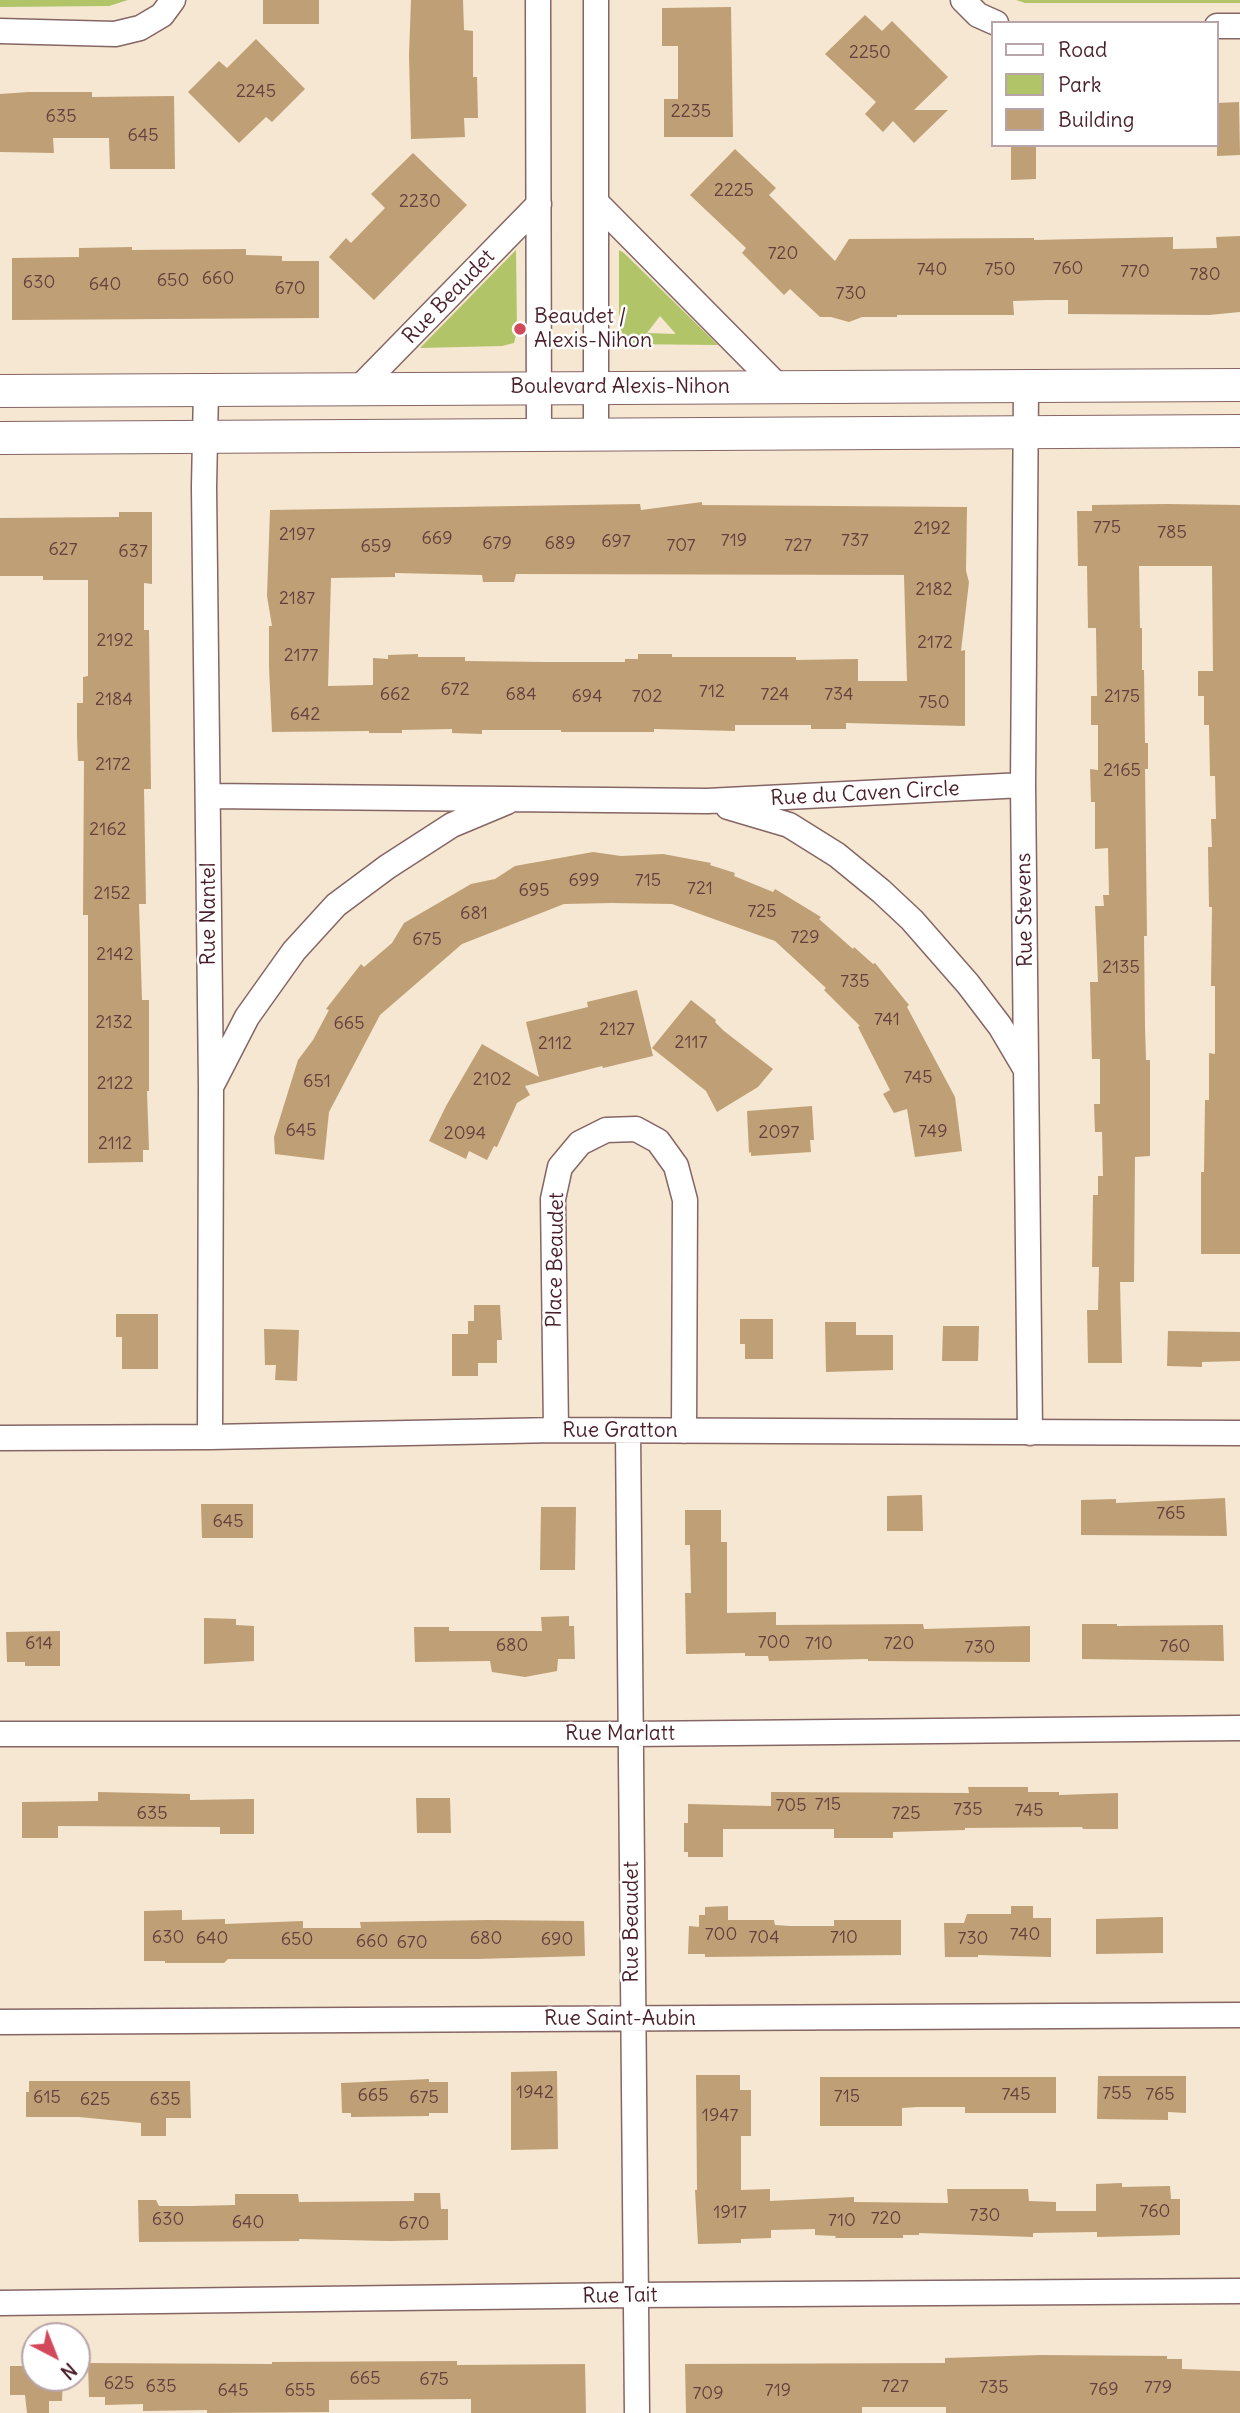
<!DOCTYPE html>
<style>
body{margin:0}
#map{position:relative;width:1240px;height:2413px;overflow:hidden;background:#f5e7d1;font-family:Delius,sans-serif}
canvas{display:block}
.legend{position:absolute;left:991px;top:21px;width:228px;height:126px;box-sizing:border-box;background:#fff;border:2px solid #b7a5aa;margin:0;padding:9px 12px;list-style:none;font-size:21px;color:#4a1f2b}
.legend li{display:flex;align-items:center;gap:14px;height:35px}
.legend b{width:35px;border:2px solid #b7a5aa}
.north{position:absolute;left:21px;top:2322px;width:70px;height:70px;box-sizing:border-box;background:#fff;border:2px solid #b7a5aa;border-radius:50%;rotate:138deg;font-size:19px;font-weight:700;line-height:28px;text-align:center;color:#4a1f2b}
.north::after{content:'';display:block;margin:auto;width:24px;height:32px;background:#d1495b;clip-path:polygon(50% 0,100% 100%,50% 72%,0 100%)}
</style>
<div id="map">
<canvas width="1240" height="2413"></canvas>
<ul class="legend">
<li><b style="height:9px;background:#fff"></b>Road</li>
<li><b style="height:19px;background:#b1c468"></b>Park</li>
<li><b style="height:19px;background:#bf9f76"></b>Building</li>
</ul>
<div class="north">N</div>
</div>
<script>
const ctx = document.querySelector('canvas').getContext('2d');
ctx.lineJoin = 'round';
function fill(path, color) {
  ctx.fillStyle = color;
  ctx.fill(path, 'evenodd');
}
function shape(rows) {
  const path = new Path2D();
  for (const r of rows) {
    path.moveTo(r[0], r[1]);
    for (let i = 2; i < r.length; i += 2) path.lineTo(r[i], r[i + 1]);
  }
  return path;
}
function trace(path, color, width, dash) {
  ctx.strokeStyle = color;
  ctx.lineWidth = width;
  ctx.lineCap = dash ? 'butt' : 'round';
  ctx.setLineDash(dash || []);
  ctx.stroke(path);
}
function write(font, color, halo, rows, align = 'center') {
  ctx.font = font + ' Delius,sans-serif';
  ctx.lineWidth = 5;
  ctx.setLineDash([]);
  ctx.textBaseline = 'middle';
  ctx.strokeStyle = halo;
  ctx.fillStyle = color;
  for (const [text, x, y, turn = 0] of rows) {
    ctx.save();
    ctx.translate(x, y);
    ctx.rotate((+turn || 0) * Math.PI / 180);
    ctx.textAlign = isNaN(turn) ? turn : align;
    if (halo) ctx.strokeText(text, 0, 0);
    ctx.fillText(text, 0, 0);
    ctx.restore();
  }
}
fill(shape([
 [0,0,128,0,109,6,0,7],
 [1016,0,1240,0,1240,3,1025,3],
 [516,250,517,331,514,343,502,346,420,348],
 [619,250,624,253,718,345,623,344,619,331],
 [660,316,675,333,675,334,647,333]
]), '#b1c468');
fill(shape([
 [263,0,319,0,319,24,263,24],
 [411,0,463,0,464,30,473,31,473,77,477,77,478,118,464,118,465,137,411,139,409,55],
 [731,7,733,137,664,137,664,99,678,99,678,46,662,46,662,8],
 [865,15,882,31,892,21,948,77,914,110,948,110,914,143,893,121,883,132,865,114,876,102,825,54],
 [256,39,305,89,272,122,266,117,239,143,188,92,219,61,227,68],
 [29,92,92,92,92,97,174,96,175,169,110,169,109,138,53,138,54,153,0,152,0,94],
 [1239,102,1240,155,1217,156,1217,103],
 [1011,145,1036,145,1036,179,1011,180],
 [735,149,776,188,769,195,835,261,849,239,1034,238,1034,240,1173,237,1173,249,1217,248,1216,237,1240,236,1240,312,1209,315,1068,314,1068,300,1045,300,1013,301,1014,315,897,315,897,317,862,317,849,322,831,317,820,317,790,289,784,295,742,253,746,248,690,195],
 [413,153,467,205,374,300,329,257,346,238,351,243,385,208,371,194],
 [132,247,132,250,246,249,246,255,282,256,282,261,319,261,319,318,12,320,12,258,79,257,79,248],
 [702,502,702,505,967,507,966,571,969,582,961,651,965,650,965,726,846,723,846,729,811,729,811,725,735,725,735,731,654,729,654,732,561,732,561,730,482,730,482,734,452,733,452,729,402,730,402,733,369,733,369,731,272,732,269,667,269,626,272,626,267,596,270,510,640,504,641,510],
 [395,573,482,575,483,582,514,582,516,574,904,575,907,681,858,681,858,659,796,660,796,657,672,657,672,654,638,654,638,659,625,659,625,662,544,662,465,661,465,657,418,657,418,654,388,655,388,659,373,658,373,685,328,686,331,578,395,577],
 [1166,504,1240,505,1240,1254,1201,1254,1201,1172,1204,1172,1205,1100,1209,1100,1209,1053,1215,1054,1215,986,1211,986,1212,907,1209,907,1208,847,1212,847,1211,819,1216,819,1215,776,1210,776,1209,725,1204,725,1204,696,1198,696,1198,671,1213,671,1212,566,1139,566,1140,628,1142,628,1142,670,1144,670,1145,743,1148,743,1148,769,1145,769,1147,936,1144,936,1145,1027,1146,1060,1150,1060,1150,1156,1135,1157,1134,1282,1120,1282,1122,1363,1088,1363,1087,1310,1098,1310,1099,1267,1092,1267,1093,1195,1098,1195,1098,1176,1103,1176,1102,1132,1095,1132,1094,1104,1100,1104,1100,1059,1092,1059,1090,982,1098,982,1095,906,1104,906,1103,895,1109,895,1108,848,1095,849,1095,802,1091,802,1090,769,1098,770,1098,725,1091,725,1091,696,1097,696,1096,628,1088,628,1087,566,1078,566,1077,511,1092,511,1092,505],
 [119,512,152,512,152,584,144,583,144,630,149,630,151,789,144,789,146,904,139,904,142,1000,149,1000,149,1091,147,1091,149,1150,143,1150,143,1162,88,1163,88,915,83,915,84,761,78,761,77,736,77,703,83,703,83,677,88,676,88,580,43,580,43,576,0,576,0,518,119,517],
 [593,852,621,856,663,854,711,863,710,865,735,873,734,876,773,892,775,889,821,917,819,919,853,949,854,947,873,964,875,963,909,1005,907,1007,955,1097,962,1151,915,1157,907,1109,894,1113,883,1094,890,1090,858,1027,860,1026,824,990,826,988,775,941,672,904,612,903,564,904,462,944,380,1015,329,1112,324,1160,275,1154,274,1137,298,1060,313,1040,329,1010,326,1009,361,964,364,967,392,943,404,923,471,884,495,879,515,866],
 [637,990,653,1056,603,1068,602,1066,525,1086,530,1095,517,1103,497,1147,494,1146,487,1160,469,1151,466,1159,429,1141,446,1106,482,1044,539,1077,526,1022,588,1007,587,1002],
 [691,1000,716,1020,715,1022,724,1031,773,1069,758,1087,717,1112,706,1091,652,1048],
 [812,1106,814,1140,810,1140,811,1152,751,1156,751,1152,749,1153,747,1111],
 [474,1305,500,1305,502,1340,497,1340,497,1363,478,1363,478,1376,452,1376,452,1334,468,1334,468,1321,474,1321],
 [116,1314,158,1314,158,1369,122,1369,122,1337,116,1337],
 [740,1319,773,1319,773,1359,745,1359,745,1344,740,1344],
 [825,1322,856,1322,856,1335,893,1335,893,1370,826,1372],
 [943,1326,979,1326,978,1361,942,1361],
 [264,1329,299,1330,297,1381,275,1380,276,1365,265,1365],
 [1168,1331,1240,1332,1240,1361,1202,1362,1202,1367,1167,1366],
 [922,1495,923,1531,887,1531,887,1496],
 [1225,1498,1227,1536,1081,1535,1081,1500,1116,1499,1116,1503],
 [201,1504,253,1504,253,1538,202,1538],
 [541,1507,576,1507,575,1570,540,1570],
 [685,1510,721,1510,721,1542,727,1542,727,1613,776,1612,776,1625,923,1624,924,1629,1030,1626,1030,1662,868,1661,868,1659,769,1661,768,1656,745,1656,745,1653,686,1654,685,1593,691,1593,690,1545,685,1545],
 [569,1616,569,1626,574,1626,575,1659,558,1659,557,1671,525,1677,492,1672,490,1661,415,1662,414,1627,449,1627,449,1631,542,1631,541,1617],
 [204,1618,236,1619,236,1625,254,1626,254,1661,204,1664],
 [1082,1624,1117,1624,1117,1626,1223,1625,1224,1661,1082,1659],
 [60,1631,60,1666,25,1666,25,1662,7,1662,6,1632],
 [968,1787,1028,1787,1028,1792,1059,1792,1059,1795,1118,1793,1118,1829,1083,1829,1082,1827,965,1828,965,1830,893,1832,893,1838,834,1838,834,1829,723,1829,723,1857,688,1857,688,1852,684,1852,684,1823,688,1823,688,1804,771,1806,771,1792,969,1793],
 [98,1792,190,1794,190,1800,254,1799,254,1834,220,1834,220,1827,58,1826,58,1838,22,1838,22,1802,98,1801],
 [416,1798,450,1798,451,1833,417,1833],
 [728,1906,728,1920,774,1920,775,1925,790,1926,834,1926,834,1920,901,1920,901,1955,705,1957,705,1954,688,1954,689,1926,699,1927,699,1915,705,1915,705,1907],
 [1011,1906,1033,1906,1033,1918,1051,1918,1051,1957,978,1955,978,1957,945,1957,944,1923,964,1923,967,1914,1011,1914],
 [182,1910,182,1920,225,1919,225,1924,303,1921,303,1928,361,1928,360,1922,488,1920,584,1921,585,1956,477,1959,228,1959,224,1963,165,1963,165,1961,144,1961,144,1911],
 [1163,1917,1163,1953,1096,1954,1096,1919],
 [557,2071,558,2149,511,2150,511,2072],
 [696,2075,740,2075,740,2090,751,2090,751,2136,741,2136,741,2190,770,2189,770,2201,854,2197,854,2202,948,2203,947,2189,1028,2189,1029,2201,1056,2202,1056,2211,1096,2211,1096,2184,1122,2183,1122,2187,1170,2186,1171,2199,1180,2199,1180,2235,1097,2237,1097,2232,1033,2233,1033,2237,919,2233,919,2235,903,2235,903,2238,835,2238,836,2236,815,2235,815,2229,771,2230,771,2238,741,2239,741,2243,698,2244,695,2190,697,2190],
 [1098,2076,1186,2076,1186,2113,1168,2112,1168,2120,1097,2119],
 [820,2077,1056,2077,1056,2113,965,2113,965,2107,917,2107,902,2108,902,2126,820,2126],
 [429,2079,429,2082,448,2082,448,2113,429,2113,429,2116,351,2117,351,2113,342,2113,341,2083],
 [29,2081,190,2081,191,2118,166,2118,166,2136,141,2136,141,2123,79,2117,26,2117,26,2092,29,2092],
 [414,2193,440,2193,441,2209,448,2209,448,2240,389,2241,299,2239,299,2241,139,2242,138,2200,156,2200,159,2206,191,2206,235,2205,235,2194,298,2194,299,2202,414,2201],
 [1041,2355,1167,2356,1167,2359,1182,2359,1182,2369,1240,2371,1240,2413,946,2413,946,2407,862,2407,862,2413,686,2413,685,2364,945,2363,945,2358],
 [457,2361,457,2365,585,2364,586,2413,471,2413,471,2399,329,2400,329,2412,207,2413,207,2410,143,2411,143,2404,105,2405,105,2397,89,2397,88,2363,272,2364,272,2362],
 [10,2366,35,2366,35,2378,63,2378,62,2401,49,2401,49,2413,27,2413,25,2395,10,2395]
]), '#bf9f76');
const minor = shape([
 [538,0,539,436],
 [596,0,596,435],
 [963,0,978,15,996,23],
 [1217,26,1240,26],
 [0,31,115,34,140,28,162,15,173,0],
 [597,203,778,386],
 [1026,387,1023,785,1030,1433],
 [358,389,539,204],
 [206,390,204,487,211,1087,210,1437],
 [208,796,707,801,1023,785],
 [728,807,789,825,837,855,881,891,912,920,968,984,1000,1026,1026,1070],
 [213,1083,247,1017,294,951,336,905,387,867,452,825,507,802],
 [556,1430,553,1199,560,1167,580,1143,606,1130,636,1129,658,1141,676,1166,685,1200,684,1431],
 [628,1431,637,2413],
 [0,1438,210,1437,556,1430,1240,1433],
 [0,1734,632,1734,1240,1728],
 [0,2022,1240,2015],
 [0,2303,635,2295,1240,2291]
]);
const tertiary = shape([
 [0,391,1240,385],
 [0,438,1240,431]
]);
trace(minor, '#866565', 27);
trace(tertiary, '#866565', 34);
trace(minor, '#fff', 24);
trace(tertiary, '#fff', 32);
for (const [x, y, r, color] of [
 [520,329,7,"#d1495b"]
]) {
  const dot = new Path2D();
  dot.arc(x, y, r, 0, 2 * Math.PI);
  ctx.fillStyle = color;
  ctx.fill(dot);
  trace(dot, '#fff', 2.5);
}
write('18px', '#673f3e', null, [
 ["2250",870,53],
 ["2245",256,92],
 ["2235",691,112],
 ["635",61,117],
 ["645",143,136],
 ["2225",734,191],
 ["2230",420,202],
 ["720",783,254],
 ["760",1068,269],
 ["740",932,270],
 ["750",1000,270],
 ["770",1135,272],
 ["780",1205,275],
 ["660",218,279],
 ["650",173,281],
 ["630",39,283],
 ["640",105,285],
 ["670",290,289],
 ["730",851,294],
 ["775",1107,528],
 ["2192",932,529],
 ["785",1172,533],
 ["2197",297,535],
 ["669",437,539],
 ["719",734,541],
 ["737",855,541],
 ["697",616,542],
 ["679",497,544],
 ["689",560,544],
 ["707",681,546],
 ["727",798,546],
 ["659",376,547],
 ["627",63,550],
 ["637",133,552],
 ["2182",934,590],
 ["2187",297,599],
 ["2192",115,641],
 ["2172",935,643],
 ["2177",301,656],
 ["672",455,690],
 ["712",712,692],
 ["662",395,695],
 ["684",521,695],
 ["724",775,695],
 ["734",839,695],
 ["694",587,697],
 ["702",647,697],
 ["2175",1122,697],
 ["2184",114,700],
 ["750",934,703],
 ["642",305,715],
 ["2172",113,765],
 ["2165",1122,771],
 ["2162",108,830],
 ["699",584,881],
 ["715",648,881],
 ["721",700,889],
 ["695",534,891],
 ["2152",112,894],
 ["725",762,912],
 ["681",474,914],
 ["729",805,938],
 ["675",427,940],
 ["2142",115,955],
 ["2135",1121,968],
 ["735",855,982],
 ["741",887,1020],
 ["2132",114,1023],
 ["665",349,1024],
 ["2127",617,1030],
 ["2117",691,1043],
 ["2112",555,1044],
 ["745",918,1078],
 ["2102",492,1080],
 ["651",317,1082],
 ["2122",115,1084],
 ["645",301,1131],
 ["749",933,1132],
 ["2097",779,1133],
 ["2094",465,1134],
 ["2112",115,1144],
 ["765",1171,1514],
 ["645",228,1522],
 ["700",774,1643],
 ["614",39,1644],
 ["710",819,1644],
 ["720",899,1644],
 ["680",512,1646],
 ["760",1175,1647],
 ["730",980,1648],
 ["715",828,1805],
 ["705",791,1806],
 ["735",968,1810],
 ["745",1029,1811],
 ["635",152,1814],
 ["725",906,1814],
 ["700",721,1935],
 ["740",1025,1935],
 ["630",168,1938],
 ["704",764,1938],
 ["710",844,1938],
 ["640",212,1939],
 ["680",486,1939],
 ["730",973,1939],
 ["650",297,1940],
 ["690",557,1940],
 ["660",372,1942],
 ["670",412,1943],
 ["1942",535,2093],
 ["755",1117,2094],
 ["745",1016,2095],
 ["765",1160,2095],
 ["665",373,2096],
 ["715",847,2097],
 ["615",47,2098],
 ["675",424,2098],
 ["625",95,2100],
 ["635",165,2100],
 ["1947",720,2116],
 ["760",1155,2212],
 ["1917",730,2213],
 ["730",985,2216],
 ["720",886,2219],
 ["630",168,2220],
 ["710",842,2221],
 ["640",248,2223],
 ["670",414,2224],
 ["665",365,2379],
 ["675",434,2380],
 ["625",119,2384],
 ["635",161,2387],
 ["727",895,2387],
 ["735",994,2388],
 ["779",1158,2388],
 ["769",1104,2390],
 ["645",233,2391],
 ["655",300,2391],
 ["719",778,2391],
 ["709",708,2394]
]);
write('21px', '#4a1f2b', '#fff', [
 ["Rue Beaudet",449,297,-46],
 ["Boulevard Alexis-Nihon",620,387],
 ["Rue du Caven Circle",865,794,-3],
 ["Rue Stevens",1025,910,-91],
 ["Rue Nantel",209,914,-90],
 ["Place Beaudet",556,1260,-89],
 ["Rue Gratton",620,1431],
 ["Rue Marlatt",620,1734],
 ["Rue Beaudet",632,1922,-90],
 ["Rue Saint-Aubin",620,2019],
 ["Rue Tait",620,2296,-1]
]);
write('21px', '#4a1f2b', '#fff', [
 ["Beaudet /",534,317],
 ["Alexis-Nihon",534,341]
], 'left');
</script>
